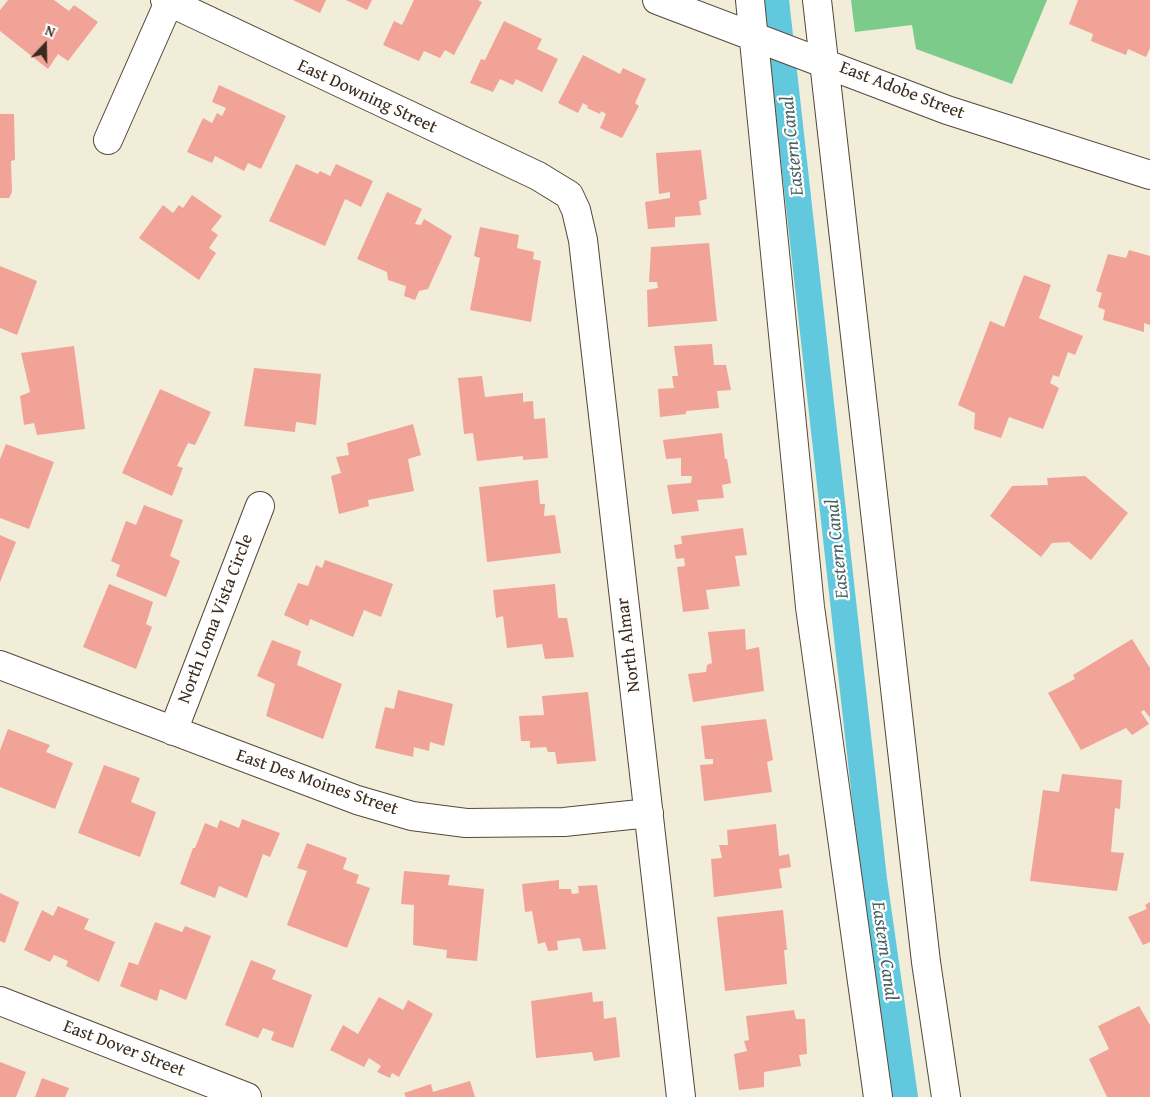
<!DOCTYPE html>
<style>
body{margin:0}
#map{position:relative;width:1150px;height:1097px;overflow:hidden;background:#f1edd9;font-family:"Gentium Book Plus",serif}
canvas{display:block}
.north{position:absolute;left:20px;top:20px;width:50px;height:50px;-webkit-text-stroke:4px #fff;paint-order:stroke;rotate:21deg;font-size:14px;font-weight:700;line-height:20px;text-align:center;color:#3b2a1e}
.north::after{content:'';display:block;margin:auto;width:18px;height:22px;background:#3b2a1e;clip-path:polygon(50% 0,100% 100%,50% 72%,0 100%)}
</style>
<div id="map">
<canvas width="1150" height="1097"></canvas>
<div class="north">N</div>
</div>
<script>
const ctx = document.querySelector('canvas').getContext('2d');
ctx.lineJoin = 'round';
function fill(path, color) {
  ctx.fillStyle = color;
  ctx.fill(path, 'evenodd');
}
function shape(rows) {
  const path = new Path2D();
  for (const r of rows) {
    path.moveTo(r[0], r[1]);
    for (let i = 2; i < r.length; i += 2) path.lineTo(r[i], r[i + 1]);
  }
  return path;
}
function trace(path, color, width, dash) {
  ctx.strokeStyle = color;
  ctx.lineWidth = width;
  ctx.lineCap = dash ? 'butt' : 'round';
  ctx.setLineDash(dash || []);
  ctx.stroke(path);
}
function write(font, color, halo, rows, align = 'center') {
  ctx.font = font + ' "Gentium Book Plus",serif';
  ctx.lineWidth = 4.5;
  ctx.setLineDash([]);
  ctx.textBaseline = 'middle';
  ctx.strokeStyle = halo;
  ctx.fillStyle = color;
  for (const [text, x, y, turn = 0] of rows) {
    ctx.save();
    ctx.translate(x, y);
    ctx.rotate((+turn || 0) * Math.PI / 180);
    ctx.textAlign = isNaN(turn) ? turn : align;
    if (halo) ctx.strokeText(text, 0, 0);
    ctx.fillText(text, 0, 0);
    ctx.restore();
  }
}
fill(shape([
 [851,0,1047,0,1012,84,916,49,912,25,855,32]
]), '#7ccb8b');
trace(shape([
 [776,0,874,879,905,1097]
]), '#61c8de', 26);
fill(shape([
 [8,0,54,0,69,11,74,5,98,22,68,61,58,54,48,69,0,31,0,10],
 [293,0,326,0,320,13],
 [346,0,372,0,367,10],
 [414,0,478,0,482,2,454,55,445,50,440,58,424,51,419,61,383,45,394,21,402,25],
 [1078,0,1150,0,1150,48,1146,57,1128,49,1126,55,1091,41,1093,34,1069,24],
 [504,21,542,39,537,49,558,59,542,92,516,79,513,85,500,79,493,92,470,83,481,59,485,60],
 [583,55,620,74,623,68,646,79,635,103,639,106,622,138,600,128,606,114,601,111,600,114,587,108,588,106,583,103,578,113,558,103],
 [219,85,286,116,261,169,248,163,244,171,215,156,212,163,187,152,203,118,212,123,217,113,222,116,226,108,212,102],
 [0,114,14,114,15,160,11,161,12,192,9,198,0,198],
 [701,150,707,199,699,201,701,215,675,217,675,227,648,229,645,202,670,198,670,192,659,194,656,153],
 [296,164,318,174,320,171,330,176,336,164,373,181,361,207,345,199,325,246,269,221],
 [387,192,422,209,415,224,421,225,424,219,452,236,428,289,419,291,415,300,404,296,406,286,388,280,387,272,357,259],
 [192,195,222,216,211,230,218,235,209,248,216,253,199,280,139,238,163,205,173,213,179,205,183,208],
 [480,227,519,235,517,248,534,252,533,259,541,261,531,322,470,310,480,258,474,256],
 [709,243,717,321,648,327,647,290,658,288,657,282,649,282,651,247],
 [1129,250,1150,256,1150,325,1144,323,1144,332,1103,320,1105,310,1098,307,1102,293,1096,291,1108,254,1126,258],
 [0,266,37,281,17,335,0,328],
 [1024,275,1051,285,1039,318,1083,336,1075,355,1068,352,1059,377,1053,375,1050,383,1059,388,1043,429,1009,417,1001,438,974,429,975,413,958,405,990,321,1004,327],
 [712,344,714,365,726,365,731,390,717,391,719,408,686,411,686,414,660,417,658,389,674,388,672,376,678,376,674,346],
 [74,346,85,429,37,435,34,423,24,425,20,396,30,392,21,353],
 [254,368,321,374,316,425,296,422,295,432,244,426],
 [482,376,485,397,523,393,523,402,533,401,534,419,545,418,548,458,523,460,523,456,477,461,473,433,464,434,458,378],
 [160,389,211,412,195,445,188,443,177,466,183,468,172,496,122,473],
 [413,424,421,455,408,459,414,491,368,500,369,506,339,514,331,476,341,473,336,457,349,455,347,443],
 [722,433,725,459,727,459,731,483,722,485,724,498,697,500,699,511,672,514,667,485,691,483,692,476,681,476,681,458,666,459,663,440],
 [6,444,54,462,29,529,0,518,0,459],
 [1085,476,1128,513,1091,560,1069,542,1052,543,1041,557,990,516,1012,486,1048,485,1047,478],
 [538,480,540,504,545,504,544,516,555,515,561,553,487,562,479,487],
 [144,505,183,520,170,556,180,561,166,597,116,576,120,565,111,561,126,521,136,525],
 [743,528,747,555,735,556,740,586,706,590,709,609,683,612,677,567,685,566,684,558,676,559,674,545,682,544,681,536],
 [0,535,16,542,0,582],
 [325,560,393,584,381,617,364,610,353,637,310,619,308,626,284,615,298,583,308,586,316,565,322,568],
 [109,584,153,602,146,624,152,627,136,669,83,647],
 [555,584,558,618,567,618,574,657,545,659,542,644,507,648,503,616,496,618,493,590],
 [745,629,746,650,759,647,764,691,693,702,688,674,706,672,707,665,712,663,708,632],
 [1132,639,1150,668,1150,718,1144,710,1141,712,1149,724,1132,735,1126,728,1081,750,1048,693,1075,679,1073,675],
 [272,640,301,651,297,665,342,684,323,739,266,716,275,684,257,676],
 [398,690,453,704,444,746,430,742,429,751,414,747,413,757,375,748,385,707,394,709],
 [588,692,596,761,557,764,555,752,548,752,546,747,530,748,530,741,521,741,519,716,544,715,542,696],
 [766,719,773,760,767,762,772,792,704,801,700,765,713,764,713,759,705,759,701,726],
 [8,729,50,745,46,752,73,763,55,809,0,787,0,750],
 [104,765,140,778,131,802,156,812,140,857,78,833],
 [1062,774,1122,780,1120,809,1115,808,1111,852,1124,853,1117,891,1030,881,1043,790,1059,792],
 [242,819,280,833,270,857,263,854,247,898,219,886,215,898,180,884,193,848,195,848,205,823,217,828,220,820,239,828],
 [776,824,779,856,789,854,791,867,779,869,782,888,714,897,711,859,722,858,719,845,728,845,727,830],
 [307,843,347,858,343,869,359,875,356,883,370,888,347,948,287,925,307,871,297,868],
 [404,871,450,875,448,885,484,889,477,961,446,958,447,950,413,945,414,905,401,904],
 [559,880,559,889,571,889,572,894,579,893,578,886,597,885,606,949,583,951,580,938,557,941,558,950,548,951,545,942,538,944,532,911,525,912,522,884],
 [0,893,19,902,5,943,0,941],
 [1150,902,1150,942,1143,945,1128,917,1147,909,1145,905],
 [58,906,89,919,84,929,115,942,99,982,66,966,68,961,54,955,50,962,24,950,42,910,53,916],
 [783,910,787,950,784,950,787,984,725,991,717,917],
 [155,922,182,932,185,926,211,936,186,1000,160,989,157,1001,120,986,129,962,138,965],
 [251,960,276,970,272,979,312,995,293,1048,271,1040,274,1032,263,1028,258,1038,225,1025],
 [592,992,593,1002,603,1001,604,1019,616,1017,620,1057,594,1061,592,1052,536,1058,531,1001],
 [379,997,403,1010,408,1000,433,1014,399,1077,392,1073,390,1078,377,1072,381,1066,369,1058,364,1067,330,1050,343,1025,358,1034],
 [1139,1006,1150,1025,1150,1097,1107,1097,1089,1059,1109,1049,1098,1026],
 [794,1010,796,1019,805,1019,807,1054,799,1055,801,1066,764,1072,764,1087,739,1090,734,1054,747,1051,744,1041,749,1040,746,1016],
 [0,1062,26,1072,16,1097,0,1097],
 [42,1078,69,1088,65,1097,35,1097],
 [470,1081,475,1097,406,1097,404,1093,431,1084,433,1092]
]), '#f1a398');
const minor = shape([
 [165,0,538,176,569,195,576,210,583,240,681,1097],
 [657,0,947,110,1150,175],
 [750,0,810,607,878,1097],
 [817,0,926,962,946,1097],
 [108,140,169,2],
 [0,665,357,800,412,816,466,823,564,822,649,813],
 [173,731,260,506],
 [0,1001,247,1097]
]);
trace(minor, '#56473a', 30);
trace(minor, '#fff', 28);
write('18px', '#3b2a1e', '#fff', [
 ["East Adobe Street",902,91,21],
 ["East Downing Street",367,97,25],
 ["North Loma Vista Circle",216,619,-69],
 ["North Almar",629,645,-97],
 ["East Des Moines Street",317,783,19],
 ["East Dover Street",124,1049,21]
]);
write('italic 19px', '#486161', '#fff', [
 ["Eastern Canal",793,146,-96],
 ["Eastern Canal",838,549,-96],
 ["Eastern Canal",884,951,82]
]);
</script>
